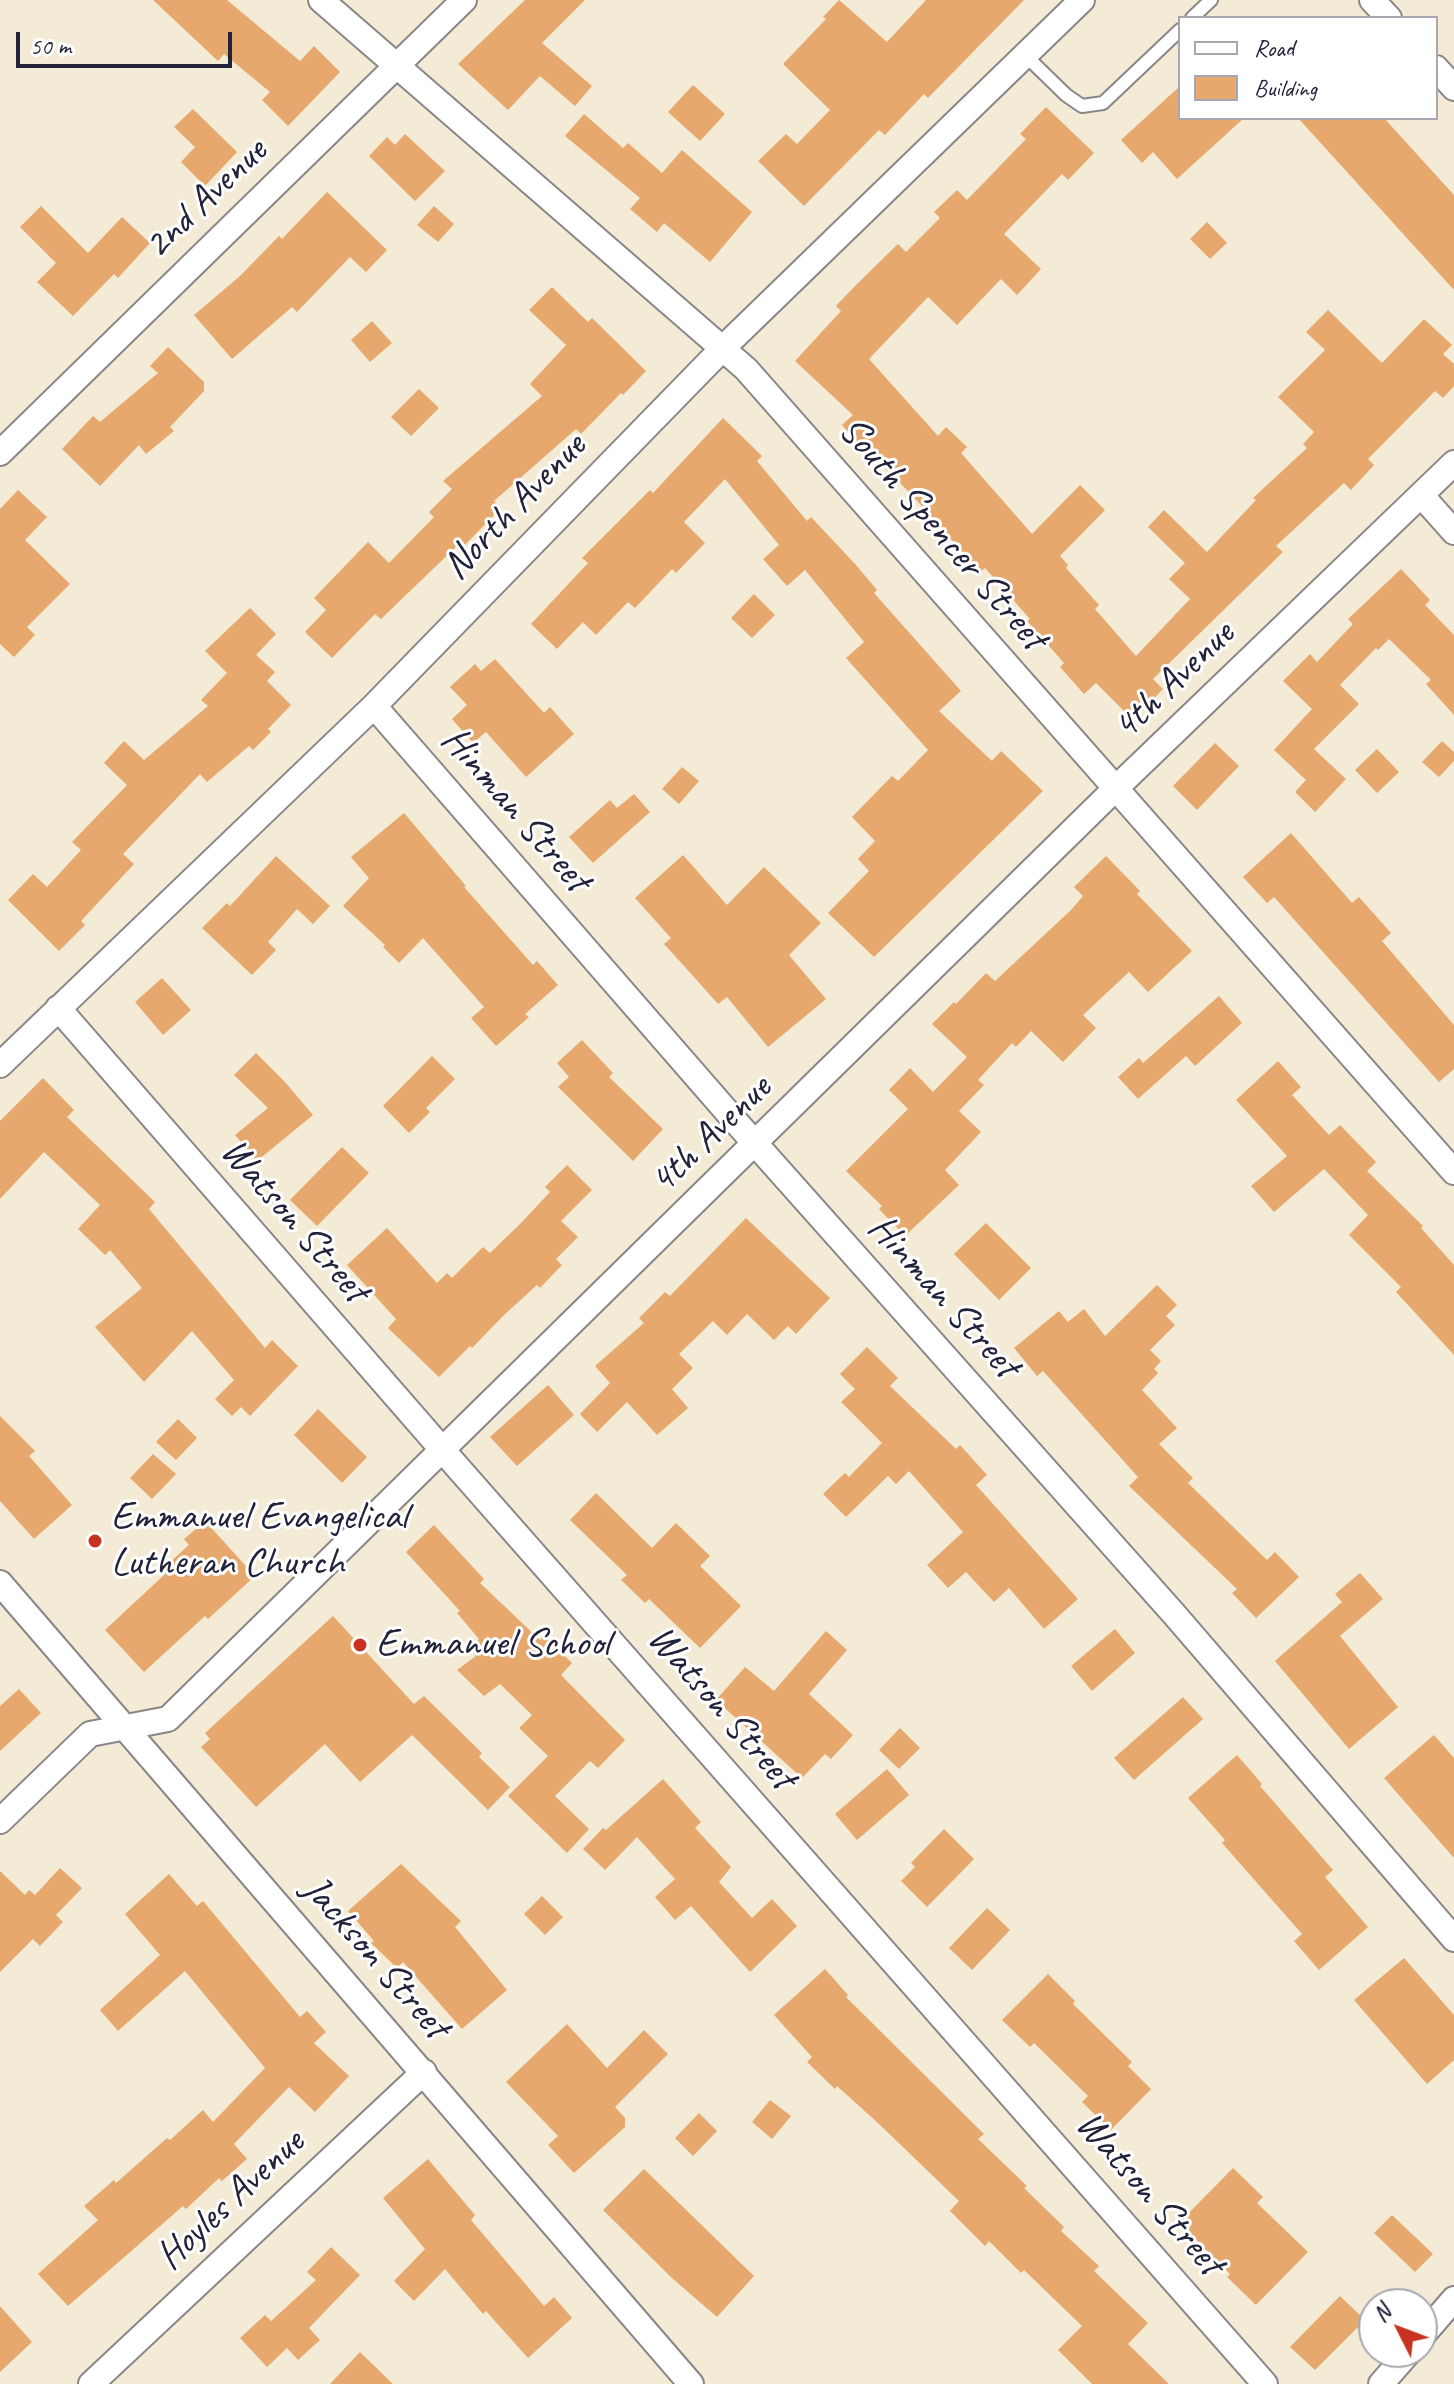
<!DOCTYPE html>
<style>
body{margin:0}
#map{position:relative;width:1454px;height:2384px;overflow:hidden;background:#f3ebd6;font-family:Caveat,sans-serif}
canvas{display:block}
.legend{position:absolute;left:1178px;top:16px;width:260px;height:104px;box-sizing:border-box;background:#fff;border:2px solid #a7a7b1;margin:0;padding:10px 14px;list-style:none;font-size:24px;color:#22223b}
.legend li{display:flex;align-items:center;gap:16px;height:40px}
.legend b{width:40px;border:2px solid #a7a7b1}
.north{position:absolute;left:1358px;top:2288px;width:80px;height:80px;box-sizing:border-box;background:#fff;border:2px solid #a7a7b1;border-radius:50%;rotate:312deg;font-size:22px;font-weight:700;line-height:32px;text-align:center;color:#22223b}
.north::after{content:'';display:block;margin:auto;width:28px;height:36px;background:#c8321e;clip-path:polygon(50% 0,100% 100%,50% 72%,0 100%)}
.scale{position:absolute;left:16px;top:32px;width:216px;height:36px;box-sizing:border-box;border:4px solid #22223b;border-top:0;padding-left:10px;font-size:24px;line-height:28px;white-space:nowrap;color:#22223b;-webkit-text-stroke:6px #fff;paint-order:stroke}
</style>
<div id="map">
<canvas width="1454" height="2384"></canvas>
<ul class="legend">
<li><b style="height:10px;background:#fff"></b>Road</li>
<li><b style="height:22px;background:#e6a86c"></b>Building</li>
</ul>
<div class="north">N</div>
<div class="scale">50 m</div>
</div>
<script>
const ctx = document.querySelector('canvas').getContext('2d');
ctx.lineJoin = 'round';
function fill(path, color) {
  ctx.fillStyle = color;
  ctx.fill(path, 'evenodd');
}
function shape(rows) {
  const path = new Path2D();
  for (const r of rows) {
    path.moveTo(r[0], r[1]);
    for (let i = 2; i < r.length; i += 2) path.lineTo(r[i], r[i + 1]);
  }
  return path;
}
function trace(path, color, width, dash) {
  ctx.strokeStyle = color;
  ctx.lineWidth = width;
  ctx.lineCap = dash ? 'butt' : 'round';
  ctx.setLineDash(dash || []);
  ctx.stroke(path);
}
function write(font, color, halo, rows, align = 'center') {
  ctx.font = font + ' Caveat,sans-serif';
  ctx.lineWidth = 6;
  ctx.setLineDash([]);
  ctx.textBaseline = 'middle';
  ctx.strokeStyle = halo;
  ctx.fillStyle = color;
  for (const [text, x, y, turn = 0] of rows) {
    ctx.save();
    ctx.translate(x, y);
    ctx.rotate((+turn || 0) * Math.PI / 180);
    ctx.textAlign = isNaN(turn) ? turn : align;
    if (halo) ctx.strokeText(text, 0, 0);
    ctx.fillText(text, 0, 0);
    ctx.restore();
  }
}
fill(shape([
 [153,0,227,0,300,61,314,46,340,72,288,126,262,100,270,92,224,54,218,61],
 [525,0,585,0,542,43,592,86,575,106,540,76,508,110,458,64],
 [839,0,887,42,926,0,1024,0,928,98,924,94,885,135,879,130,804,206,758,161,786,134,797,144,830,110,783,64,826,19,823,17],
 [693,85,725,114,700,141,668,112],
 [1180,86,1180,118,1244,118,1177,179,1153,152,1142,163,1121,140],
 [1046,107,1094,153,1068,180,1062,174,1004,234,1041,269,1017,295,1001,279,957,325,928,297,869,359,938,436,946,427,967,447,961,453,1032,534,1080,485,1105,510,1060,556,1068,565,1066,568,1099,605,1095,609,1136,656,1190,599,1169,579,1185,563,1148,527,1164,510,1207,552,1256,500,1253,498,1307,448,1303,444,1314,432,1278,397,1325,350,1306,332,1328,310,1382,363,1424,319,1452,345,1443,354,1454,364,1454,386,1443,398,1435,391,1368,459,1374,465,1351,490,1344,483,1276,546,1283,552,1153,679,1163,689,1133,720,1096,683,1084,694,1060,667,1064,663,1027,621,1030,619,985,568,980,572,911,494,867,450,866,452,842,425,853,415,795,361,841,311,836,306,856,285,898,244,906,252,940,218,934,212,957,190,967,200,1026,139,1020,134],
 [193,109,237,152,205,186,181,162,195,147,174,127],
 [584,114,623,148,628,143,662,173,682,150,752,212,710,262,664,223,657,232,630,209,640,198,565,136],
 [1298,118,1384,118,1454,195,1454,290],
 [405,134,445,171,415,201,369,156,387,137,395,145],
 [327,192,387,250,366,272,350,257,297,312,292,307,232,359,194,315,240,276,279,236,282,239],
 [41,206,88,253,122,217,150,243,118,278,114,274,73,316,37,282,56,263,20,227],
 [434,206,454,224,438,242,417,225],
 [1207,222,1227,243,1210,259,1190,239],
 [552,287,588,322,592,318,646,371,623,395,621,393,581,434,576,429,494,501,501,508,464,546,460,543,381,619,375,614,332,658,305,632,326,610,314,598,368,542,389,563,434,517,429,512,452,489,443,481,542,396,530,384,566,345,529,310],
 [372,321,392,343,370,362,351,340],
 [168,347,204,382,204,391,170,427,174,431,146,454,139,445,100,486,62,449,93,416,100,422,158,373,150,366],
 [419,389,439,408,411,436,391,417],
 [723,418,762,456,757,461,807,521,811,517,856,565,877,590,874,593,961,691,939,711,992,761,1001,751,1043,791,874,957,828,913,869,871,858,859,875,841,852,817,892,776,898,781,928,750,846,658,864,642,805,570,787,586,763,559,779,545,725,479,684,522,705,543,676,573,672,569,635,608,628,602,596,635,583,622,557,649,531,624,588,563,582,558,650,490,653,493],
 [18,490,47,517,25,540,70,584,27,627,35,635,14,657,0,644,0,509],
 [1401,569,1430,600,1425,605,1454,635,1454,715,1426,684,1431,680,1389,639,1378,650,1376,648,1340,685,1359,704,1314,749,1346,779,1315,812,1295,792,1306,780,1274,750,1312,709,1283,681,1310,654,1317,662,1353,624,1348,619],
 [754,594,775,615,752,638,731,618],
 [250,608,276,634,256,655,275,672,267,681,291,705,268,729,271,732,253,750,249,746,207,782,200,774,123,854,134,864,81,921,85,925,59,951,8,900,33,874,47,887,81,850,72,842,127,785,104,763,124,741,144,760,208,706,201,700,227,673,205,651],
 [495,659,544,713,550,707,574,734,526,777,486,732,473,743,452,719,467,705,450,687,475,664,481,671],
 [1442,741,1454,752,1454,761,1439,777,1422,762],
 [1215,743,1239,766,1197,810,1173,786],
 [1377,749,1399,772,1377,793,1355,770],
 [682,767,699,781,679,804,662,789],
 [634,794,650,812,593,863,569,837,610,800,617,808],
 [404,813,466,886,464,887,533,965,537,961,558,985,525,1014,529,1017,496,1046,471,1018,484,1007,423,938,399,963,383,947,385,945,343,906,369,878,351,857],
 [1291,833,1352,903,1359,897,1391,933,1382,941,1454,1025,1454,1069,1439,1082,1274,897,1267,903,1243,877],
 [683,855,727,905,764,867,821,923,789,955,826,999,768,1047,727,997,718,1004,694,977,664,944,671,938,635,898],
 [276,856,330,906,313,924,297,909,268,942,276,950,252,975,202,928,227,903,230,906],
 [1106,856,1140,891,1137,894,1192,951,1148,992,1129,972,1083,1015,1096,1028,1063,1062,1031,1031,1016,1047,1012,1043,978,1080,984,1085,959,1111,981,1132,945,1170,959,1185,905,1236,879,1209,882,1206,846,1171,908,1109,889,1090,910,1068,933,1092,967,1057,932,1024,954,1002,956,1004,986,973,995,981,1071,910,1083,896,1074,887],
 [162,978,191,1010,163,1035,135,1002],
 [1219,996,1242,1023,1195,1066,1186,1056,1138,1099,1118,1077,1139,1058,1143,1063],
 [582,1040,613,1073,609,1077,663,1129,633,1161,558,1087,569,1077,557,1063],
 [256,1053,285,1082,313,1115,257,1161,235,1135,268,1108,234,1075],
 [432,1056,455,1079,426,1108,430,1112,409,1133,383,1106],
 [1278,1061,1301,1087,1292,1095,1329,1135,1340,1125,1376,1162,1367,1171,1423,1226,1421,1228,1454,1265,1454,1355,1396,1292,1401,1287,1349,1235,1368,1215,1324,1169,1274,1212,1251,1186,1287,1156,1236,1100],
 [43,1078,74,1110,67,1117,155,1202,149,1209,265,1348,272,1340,298,1366,250,1416,241,1407,232,1416,215,1399,234,1380,192,1331,144,1382,95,1327,142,1288,110,1250,105,1255,78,1229,100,1205,44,1152,0,1199,0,1121],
 [342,1147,369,1173,317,1226,290,1200],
 [567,1165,592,1190,561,1221,578,1237,556,1259,562,1265,540,1288,537,1285,504,1315,472,1348,470,1346,439,1377,388,1328,396,1319,347,1265,387,1228,437,1283,447,1273,452,1278,483,1247,490,1253,520,1224,550,1192,545,1187],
 [746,1218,830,1298,796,1334,788,1326,774,1340,747,1314,727,1335,713,1321,679,1354,693,1368,672,1389,688,1408,657,1435,627,1402,597,1432,580,1414,610,1383,595,1366,644,1323,639,1318,665,1292,670,1296],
 [986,1223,1031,1268,999,1300,954,1254],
 [1157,1285,1177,1305,1166,1316,1175,1325,1150,1350,1161,1361,1154,1369,1158,1373,1142,1390,1177,1428,1159,1444,1193,1478,1188,1483,1267,1560,1275,1552,1299,1577,1256,1618,1232,1593,1237,1589,1129,1486,1138,1477,1043,1371,1037,1376,1014,1348,1059,1311,1068,1322,1084,1309,1105,1336],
 [867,1347,898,1378,890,1386,956,1449,960,1445,987,1475,976,1485,1078,1599,1044,1629,1009,1588,994,1602,966,1572,948,1588,927,1565,963,1532,909,1471,896,1484,888,1476,846,1517,823,1494,845,1473,849,1477,882,1443,841,1402,855,1389,840,1374],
 [548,1385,574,1415,517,1466,490,1437],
 [318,1409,367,1457,342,1483,294,1435],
 [0,1416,35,1451,29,1456,72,1505,34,1539,0,1501],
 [178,1419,197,1438,176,1460,156,1442],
 [153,1454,176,1474,152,1499,130,1478],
 [596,1493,652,1548,676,1523,710,1556,700,1566,741,1606,700,1648,649,1599,645,1603,621,1580,627,1575,570,1520],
 [205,1521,255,1576,208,1619,205,1616,144,1672,105,1630,164,1575,160,1571,189,1545,184,1539],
 [434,1525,484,1579,480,1583,540,1640,544,1636,572,1663,561,1675,625,1740,598,1768,590,1761,555,1796,589,1829,567,1853,508,1796,548,1756,519,1728,532,1715,500,1684,484,1696,457,1670,476,1656,469,1649,479,1639,457,1613,460,1611,406,1552],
 [1360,1573,1383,1599,1340,1636,1398,1707,1349,1749,1275,1661,1342,1602,1335,1594],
 [333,1616,414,1704,424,1696,482,1753,479,1757,510,1787,488,1810,412,1735,360,1782,325,1744,256,1807,201,1747,210,1739,205,1733],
 [1115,1629,1135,1653,1092,1691,1071,1666],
 [826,1631,847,1650,809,1694,853,1735,831,1759,825,1754,802,1778,716,1700,745,1667,774,1691],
 [19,1689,41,1713,0,1751,0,1706],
 [1183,1697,1203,1719,1134,1780,1114,1758],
 [900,1728,920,1748,899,1769,879,1750],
 [1434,1735,1454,1758,1454,1858,1384,1778],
 [1237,1755,1262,1784,1260,1786,1333,1870,1325,1877,1368,1927,1319,1970,1294,1941,1302,1934,1222,1843,1225,1840,1188,1798],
 [887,1769,909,1795,857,1840,835,1814],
 [663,1779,701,1822,695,1828,731,1867,719,1882,752,1918,772,1899,797,1926,750,1972,691,1906,675,1920,655,1897,675,1879,637,1837,605,1870,583,1849,603,1828,606,1830],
 [944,1829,974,1859,927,1907,901,1881,915,1867,911,1863],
 [401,1864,461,1921,455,1927,507,1990,462,2029,403,1962,397,1968,371,1943,374,1941,348,1911],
 [60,1868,82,1888,56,1915,63,1922,40,1946,33,1939,0,1972,0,1871,25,1895,29,1890,35,1895],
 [169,1874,197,1906,203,1901,300,2017,307,2011,326,2032,314,2043,349,2076,315,2112,289,2087,234,2144,247,2159,222,2181,219,2178,186,2209,183,2206,68,2306,38,2274,98,2220,84,2206,114,2180,116,2183,167,2138,170,2140,203,2110,213,2122,265,2068,185,1971,118,2031,100,2010,160,1955,125,1914],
 [542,1896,563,1917,545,1935,524,1914],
 [987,1908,1010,1930,972,1970,949,1948],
 [1404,1958,1454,2015,1454,2060,1427,2084,1354,2000],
 [825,1969,848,1995,846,1997,984,2134,978,2139,1027,2186,1024,2188,1064,2227,1061,2231,1099,2266,1094,2271,1148,2323,1128,2344,1169,2384,1092,2384,1058,2350,1082,2326,1024,2270,1021,2273,989,2241,985,2246,950,2211,959,2201,879,2124,837,2086,835,2089,807,2062,812,2057,774,2015],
 [1048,1974,1075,2001,1073,2004,1132,2062,1128,2066,1151,2089,1111,2130,1082,2102,1088,2096,1034,2043,1030,2047,1002,2020],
 [567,2024,607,2068,644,2030,668,2054,615,2107,625,2118,625,2127,574,2173,548,2145,558,2136,506,2082],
 [770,2100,791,2116,772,2139,752,2122],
 [699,2113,717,2131,693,2156,675,2138],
 [428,2159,475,2215,471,2220,544,2306,554,2297,572,2318,528,2358,486,2311,483,2314,445,2269,414,2301,394,2281,425,2249,383,2198],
 [1233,2168,1263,2197,1257,2203,1308,2252,1256,2305,1227,2277,1230,2274,1179,2223],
 [644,2169,754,2276,717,2317,673,2279,603,2210],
 [1392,2215,1433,2254,1415,2272,1374,2233],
 [331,2247,360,2275,309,2328,320,2340,298,2360,287,2348,267,2367,240,2338,265,2315,271,2321,316,2280,307,2272],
 [1340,2296,1365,2320,1315,2370,1290,2347],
 [0,2306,32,2342,0,2372],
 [360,2352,393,2384,330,2384]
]), '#e6a86c');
const service = shape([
 [1192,18,1211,0],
 [1025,55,1066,95,1082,106,1103,103,1180,30]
]);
const minor = shape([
 [321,0,746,369,1454,1172],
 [1372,0,1389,18],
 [1436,68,1454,88],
 [0,453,464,0],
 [1422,496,1454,532],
 [374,706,736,1122,1174,1614,1454,1939],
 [58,1008,460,1470,1265,2384],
 [0,1065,374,706,723,348,1082,0],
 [0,1583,691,2384],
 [0,1821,90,1734,168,1719,1116,788,1454,463],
 [1422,2336,1454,2299],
 [91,2384,424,2072],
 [1381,2384,1409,2352]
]);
trace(service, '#8a8688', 16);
trace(minor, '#8a8688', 28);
trace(service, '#fff', 12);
trace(minor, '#fff', 24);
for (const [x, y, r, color] of [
 [95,1541,8,"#c8321e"],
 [360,1645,8,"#c8321e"]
]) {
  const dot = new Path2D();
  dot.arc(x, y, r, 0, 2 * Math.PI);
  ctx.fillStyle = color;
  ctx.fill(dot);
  trace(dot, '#fff', 3);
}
write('40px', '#22223b', '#fff', [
 ["2nd Avenue",206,199,-44],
 ["North Avenue",515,507,-46],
 ["South Spencer Street",942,534,49],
 ["4th Avenue",1174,681,-44],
 ["Hinman Street",515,810,49],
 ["4th Avenue",711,1135,-44],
 ["Watson Street",294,1221,49],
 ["Hinman Street",943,1297,48],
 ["Watson Street",721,1708,49],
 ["Jackson Street",375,1958,49],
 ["Watson Street",1149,2194,49],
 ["Hoyles Avenue",231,2200,-43]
]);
write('40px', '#22223b', '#fff', [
 ["Emmanuel Evangelical",111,1518],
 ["Lutheran Church",111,1564],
 ["Emmanuel School",376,1645]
], 'left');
</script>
